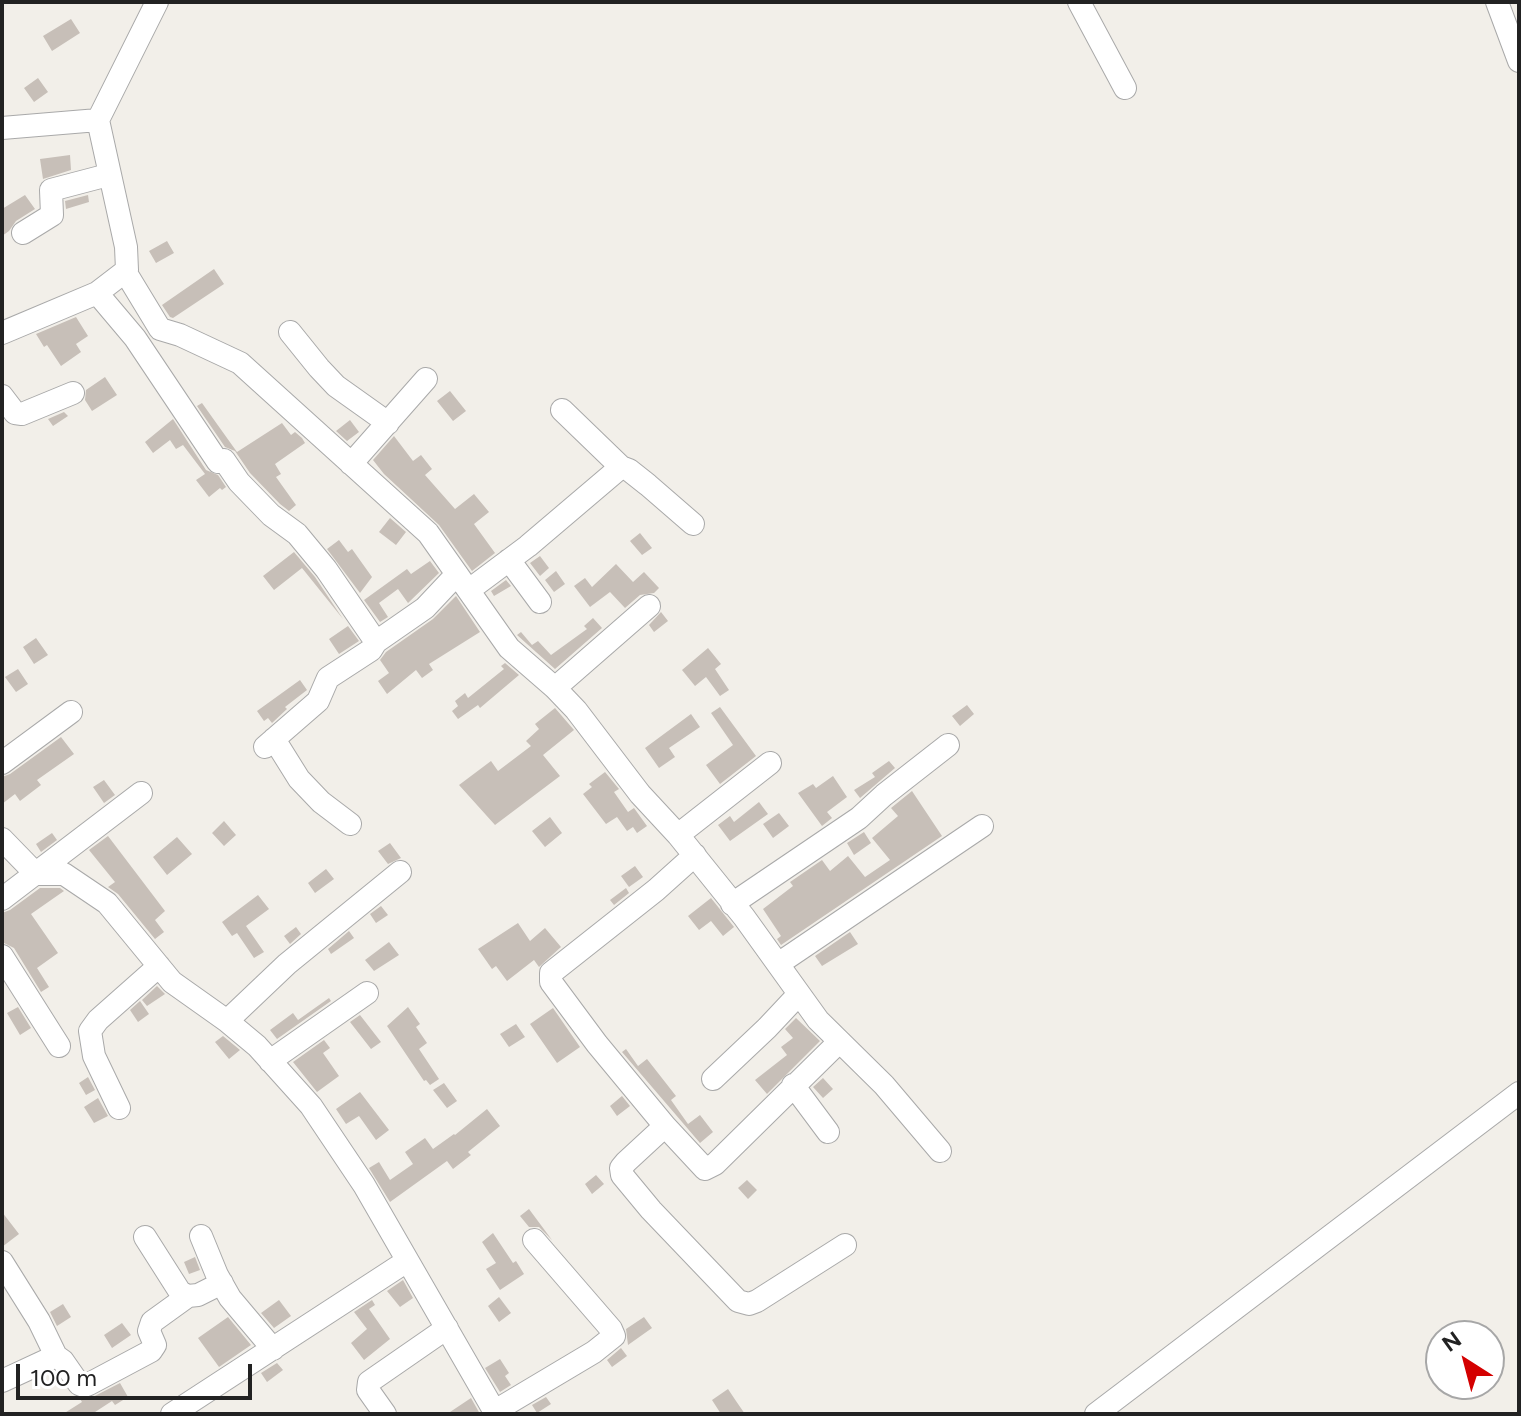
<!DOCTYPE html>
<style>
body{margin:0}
#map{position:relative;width:1521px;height:1416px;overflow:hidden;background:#f2efe9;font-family:Figtree,sans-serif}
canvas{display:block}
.frame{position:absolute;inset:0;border:4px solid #222;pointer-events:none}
.north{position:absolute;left:1425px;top:1320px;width:80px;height:80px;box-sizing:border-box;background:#fff;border:2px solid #a7a7a7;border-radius:50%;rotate:324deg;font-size:22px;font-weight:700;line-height:32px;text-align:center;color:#222}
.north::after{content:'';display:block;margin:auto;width:28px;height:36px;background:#d40000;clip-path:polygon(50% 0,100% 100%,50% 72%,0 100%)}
.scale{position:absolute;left:16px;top:1364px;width:236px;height:36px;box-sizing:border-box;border:4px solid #222;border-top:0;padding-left:10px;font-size:24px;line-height:28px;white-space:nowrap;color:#222;-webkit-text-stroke:6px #fff;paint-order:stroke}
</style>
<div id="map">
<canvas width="1521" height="1416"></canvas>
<div class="frame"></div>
<div class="north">N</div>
<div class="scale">100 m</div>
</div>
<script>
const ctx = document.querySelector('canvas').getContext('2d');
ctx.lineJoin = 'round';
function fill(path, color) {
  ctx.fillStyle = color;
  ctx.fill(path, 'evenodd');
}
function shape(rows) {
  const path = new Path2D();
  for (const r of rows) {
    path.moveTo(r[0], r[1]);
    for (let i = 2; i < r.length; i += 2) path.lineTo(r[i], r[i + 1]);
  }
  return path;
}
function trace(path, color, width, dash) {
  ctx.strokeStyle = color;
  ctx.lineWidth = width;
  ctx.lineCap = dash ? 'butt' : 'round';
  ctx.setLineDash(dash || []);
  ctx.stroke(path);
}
fill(shape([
 [71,19,80,33,52,51,43,36],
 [38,78,48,92,34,102,24,88],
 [70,155,71,170,43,179,40,159],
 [25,195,35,209,16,221,9,231,2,236,2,209],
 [88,195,89,202,66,209,65,201],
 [167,241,174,253,156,263,149,251],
 [214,269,224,284,173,318,170,317,162,305],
 [76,317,88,336,76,344,81,352,61,366,47,345,44,347,36,334],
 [105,377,117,395,92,411,85,400,86,390],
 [450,391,466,411,453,421,437,401],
 [202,403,237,452,282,423,291,435,295,432,302,438,305,443,275,464,281,474,276,477,296,505,289,511,280,504,250,473,235,451,225,447,197,406],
 [64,412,68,416,53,426,48,419],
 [173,419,206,470,218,475,226,487,222,490,220,488,209,497,196,480,205,474,183,445,176,449,170,440,153,453,145,442],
 [350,420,359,432,347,441,336,431],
 [394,436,413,461,421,455,432,469,425,475,455,509,474,494,489,512,474,524,495,553,472,571,439,525,384,474,373,460],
 [390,518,406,532,396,545,379,532],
 [640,533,652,548,642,555,630,541],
 [339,540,348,552,352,549,372,577,360,593,327,549],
 [294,552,315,577,343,619,302,568,274,590,263,576],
 [540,556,549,568,540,576,530,563],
 [430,561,439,573,408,603,398,589,379,603,388,617,380,622,364,600,407,569,411,574],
 [616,564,633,582,644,572,659,588,654,593,640,595,625,608,610,592,590,607,574,586,585,578,592,587],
 [556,571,565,584,554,592,545,580],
 [506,580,511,586,494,596,491,591],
 [456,596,480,632,429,664,433,670,422,678,416,670,387,694,378,681,389,673,380,660,386,652,433,619],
 [661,612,668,621,654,632,649,625],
 [593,618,602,628,555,669,517,635,521,632,532,645,538,641,551,655,587,629,584,626],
 [348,626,359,641,339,654,329,639],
 [36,638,48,655,34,664,23,647],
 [708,648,721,664,715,669,729,690,720,696,706,677,695,686,682,670],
 [505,663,519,675,480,708,478,705,458,719,452,711,458,706,455,701,465,693,468,698,504,669,501,666],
 [18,669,28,684,16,692,5,677],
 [300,680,307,690,285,707,287,709,272,723,268,718,264,721,257,711],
 [967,705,974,714,960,726,952,716],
 [720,707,756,756,720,784,706,765,733,745,711,713],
 [555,708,574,730,543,755,560,776,495,825,459,785,491,761,498,771,531,746,526,741,539,729,535,724],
 [691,714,700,727,669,748,675,757,659,768,645,748],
 [61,737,74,754,37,780,41,785,20,801,15,794,2,804,2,777,10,774],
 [889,761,895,768,860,798,854,790,875,777,872,773],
 [605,772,619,789,614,792,628,812,634,808,647,826,637,833,633,827,627,831,617,817,606,824,583,794,592,787,589,784],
 [833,776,847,797,827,812,832,818,822,826,798,793,813,784,816,788],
 [104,780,115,795,104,803,93,787],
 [912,791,942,836,781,945,777,939,781,936,763,909,793,886,790,882,822,860,830,871,848,856,865,877,890,860,872,838,898,816,891,808],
 [759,802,768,814,730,841,718,825,730,816,734,822],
 [779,813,789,826,773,838,763,824],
 [550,817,562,833,545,847,532,831],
 [224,821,236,835,224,846,212,833],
 [864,832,871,843,854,855,847,843],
 [52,833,57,840,41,852,36,844],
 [108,836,165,911,155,920,164,932,155,939,118,894,108,887,115,882,89,850],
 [177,837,192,854,167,875,153,857],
 [390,843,401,858,388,864,378,851],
 [635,866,643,877,629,887,621,876],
 [326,869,334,879,315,893,308,883],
 [40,888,60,888,64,891,31,914,58,953,37,968,49,987,41,992,14,948,2,942,2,913,10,910],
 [626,888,629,893,614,905,610,900],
 [258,895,269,909,246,926,264,952,254,958,237,933,232,936,222,922],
 [711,898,734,927,723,936,711,921,699,930,688,916],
 [381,906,388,915,376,923,370,914],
 [518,923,530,941,545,928,561,947,539,967,534,960,507,981,496,966,492,969,478,949],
 [296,927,301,934,290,944,284,936],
 [349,931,354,938,331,954,328,949],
 [850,932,858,944,822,966,815,956],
 [389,942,399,955,374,971,365,960],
 [157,986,165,994,147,1006,142,1000],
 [329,998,331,1001,277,1039,270,1030,293,1013,298,1020],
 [140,1001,149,1014,138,1022,130,1010],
 [18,1007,31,1028,20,1035,7,1013],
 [408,1007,420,1024,416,1027,427,1043,419,1049,439,1079,430,1085,426,1080,424,1081,387,1026],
 [553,1008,580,1047,557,1063,530,1024],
 [360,1015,381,1042,371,1049,350,1022],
 [796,1018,820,1041,767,1094,755,1080,787,1055,781,1047,793,1038,785,1029],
 [516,1024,525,1037,509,1047,500,1034],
 [223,1036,240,1050,229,1059,215,1042],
 [324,1040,330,1048,323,1053,339,1076,317,1092,293,1062],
 [626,1049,638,1066,647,1059,676,1096,671,1100,688,1124,700,1115,713,1132,700,1143,622,1052],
 [88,1077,95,1090,86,1095,79,1083],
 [823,1078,833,1089,823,1098,813,1087],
 [444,1083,457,1101,447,1108,433,1090],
 [360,1092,389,1130,376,1140,359,1116,346,1124,336,1109],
 [622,1096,630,1106,617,1116,610,1106],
 [98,1098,108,1116,94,1123,84,1107],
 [487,1109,500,1126,468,1152,471,1155,453,1169,447,1161,390,1202,369,1168,379,1162,390,1180,413,1164,405,1152,425,1138,433,1149,454,1134,455,1135],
 [596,1175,604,1184,592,1194,585,1184],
 [747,1180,757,1190,748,1199,738,1188],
 [529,1209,552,1240,539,1227,529,1227,520,1216],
 [2,1212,19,1234,2,1247],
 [493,1233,513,1263,516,1261,524,1274,500,1290,486,1269,496,1263,482,1242],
 [195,1257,200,1270,189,1274,184,1262],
 [403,1280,413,1298,400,1307,387,1291],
 [499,1297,511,1313,499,1322,488,1306],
 [279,1300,291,1316,274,1328,261,1313],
 [372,1300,375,1305,369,1309,390,1339,364,1360,351,1343,367,1329,354,1312],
 [63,1304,71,1317,57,1326,50,1312],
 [228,1317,251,1345,219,1367,198,1338],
 [644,1317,652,1328,628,1345,626,1329],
 [122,1323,131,1335,112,1348,104,1335],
 [621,1348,627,1356,612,1367,607,1360],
 [500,1359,509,1373,505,1376,511,1385,500,1392,485,1368],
 [277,1363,283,1370,267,1382,261,1373],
 [120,1383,128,1397,115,1405,112,1401,92,1414,63,1414,82,1402,80,1399,89,1399],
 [728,1389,736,1401,745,1414,721,1414,712,1400],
 [546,1397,551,1404,537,1413,532,1405],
 [471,1398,480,1414,447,1414]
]), '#c7bfb8');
const minor = shape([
 [1079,2,1125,88],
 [1497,2,1519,61],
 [2,128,98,120],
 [23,233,52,215,51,190,108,175],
 [126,273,160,329,180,335,240,363,428,533,509,648,555,688,576,710,640,794,678,835,744,917,818,1020,884,1085,940,1151],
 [97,293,135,338,218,462,224,460,239,482,271,515,297,534,326,569,376,642,371,650,328,678,318,701,265,747],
 [290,332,319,368,336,386,388,423],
 [2,333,97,293,127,270,126,247,98,120,157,2],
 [2,396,15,413,22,414,73,393],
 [562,410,621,467],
 [351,464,426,379],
 [509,560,540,602],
 [469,590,528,546,621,467,629,470,648,485,693,524],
 [376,642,425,608,457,574],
 [555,688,649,606],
 [274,739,299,779,321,802,350,824],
 [2,763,71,712],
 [678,835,770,763],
 [2,839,36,874,64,874,107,903,172,982,227,1021,257,1046,311,1106,364,1185,496,1414],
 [695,855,656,890,551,973,551,982,597,1044,665,1126,705,1169,715,1164,839,1042],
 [2,899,141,793],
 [732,904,859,818,884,795,948,745],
 [2,956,59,1046],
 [778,964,982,826],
 [227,1021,287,964,400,872],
 [270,1061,367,993],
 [713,1079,767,1028,798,995],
 [793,1085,828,1132],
 [119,1108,94,1056,90,1031,98,1020,159,966],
 [665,1126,626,1162,621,1168,622,1175,651,1210,738,1301,749,1304,757,1301,845,1245],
 [201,1236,217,1275,230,1298,273,1349],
 [145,1237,180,1292,188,1296,198,1295,222,1283],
 [2,1262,39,1321,56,1356],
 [2,1381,56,1356,63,1361,79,1384,84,1386,89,1384,151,1351,155,1345,149,1331,152,1322,188,1296],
 [495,1411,594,1352,614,1336,611,1329,534,1240],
 [172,1414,407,1261],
 [385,1414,368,1390,369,1382,447,1328],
 [1096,1414,1519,1093]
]);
trace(minor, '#a9a9a9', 24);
trace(minor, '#fff', 22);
</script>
